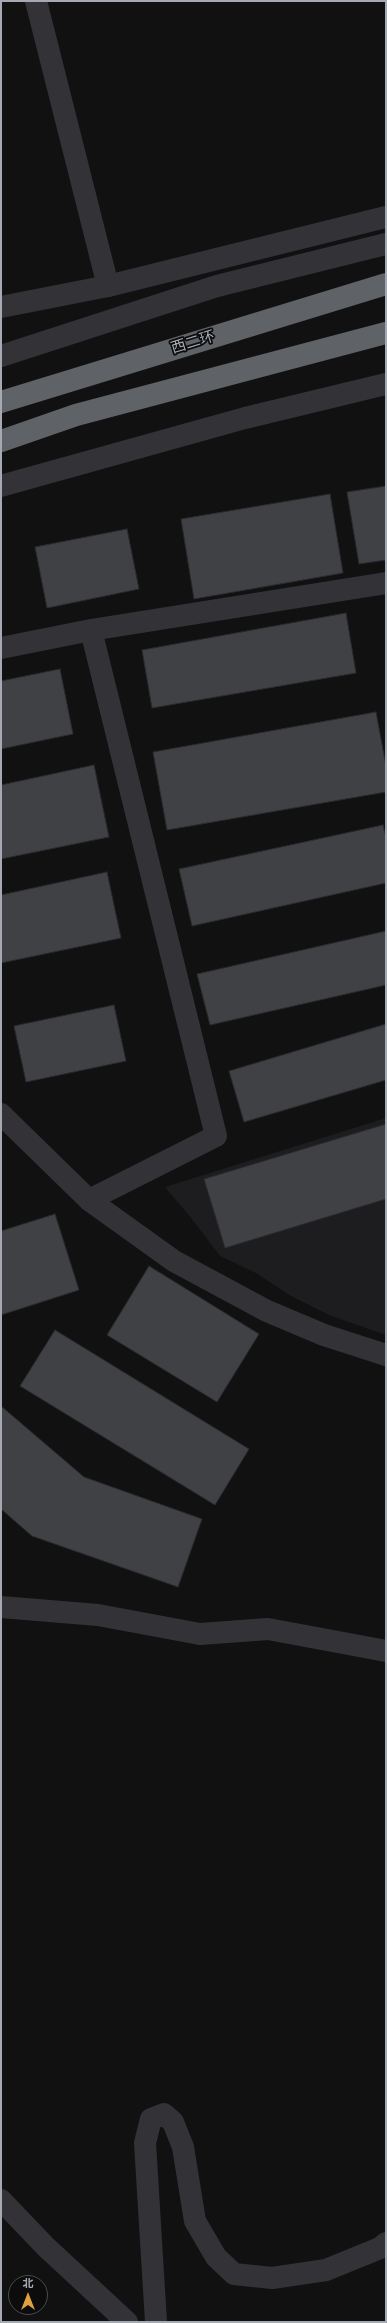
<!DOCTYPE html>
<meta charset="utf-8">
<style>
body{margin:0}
#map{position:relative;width:387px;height:2323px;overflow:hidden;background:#111112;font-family:Signika,"Noto Sans SC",sans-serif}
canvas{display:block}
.frame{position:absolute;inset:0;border:2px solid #a4a9b2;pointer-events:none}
.north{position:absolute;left:8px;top:2275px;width:40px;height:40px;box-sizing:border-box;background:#0c0c0d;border:1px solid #494b4f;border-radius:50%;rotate:0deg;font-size:11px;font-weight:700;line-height:16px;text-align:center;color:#a4a9b2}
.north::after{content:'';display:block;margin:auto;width:14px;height:18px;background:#dfa03d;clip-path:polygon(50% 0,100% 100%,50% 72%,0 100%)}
</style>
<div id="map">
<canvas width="387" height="2323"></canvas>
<div class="frame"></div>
<div class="north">北</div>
</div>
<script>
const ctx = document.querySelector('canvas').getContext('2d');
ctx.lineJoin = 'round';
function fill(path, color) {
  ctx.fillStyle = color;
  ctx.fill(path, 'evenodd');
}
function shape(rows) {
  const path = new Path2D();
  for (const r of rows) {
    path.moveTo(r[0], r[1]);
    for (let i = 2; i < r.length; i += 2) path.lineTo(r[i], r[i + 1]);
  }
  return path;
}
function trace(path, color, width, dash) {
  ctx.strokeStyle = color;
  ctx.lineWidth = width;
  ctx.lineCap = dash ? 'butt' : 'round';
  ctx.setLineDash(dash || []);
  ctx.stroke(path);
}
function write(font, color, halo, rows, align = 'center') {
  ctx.font = font + ' Signika,"Noto Sans SC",sans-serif';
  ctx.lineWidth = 3.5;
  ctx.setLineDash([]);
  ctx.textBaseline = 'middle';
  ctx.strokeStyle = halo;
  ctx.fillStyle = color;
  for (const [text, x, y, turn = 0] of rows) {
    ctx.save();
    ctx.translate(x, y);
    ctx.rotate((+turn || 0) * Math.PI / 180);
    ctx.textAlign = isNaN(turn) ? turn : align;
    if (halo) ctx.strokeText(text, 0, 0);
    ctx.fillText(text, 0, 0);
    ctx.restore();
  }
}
fill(shape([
 [386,1118,386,1335,329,1315,291,1296,256,1273,220,1256,192,1219,165,1187]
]), '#1d1d1f');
const building = shape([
 [386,486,386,560,359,564,347,492,386,486],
 [330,494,343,573,194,599,181,519,330,494],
 [127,529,139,589,47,608,35,547,127,529],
 [346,613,356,673,152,708,142,650,346,613],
 [60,669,73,734,1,749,1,681,60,669],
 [376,712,386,766,386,792,167,830,153,752,376,712],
 [94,765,109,837,1,859,1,785,94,765],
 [383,825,386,837,386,883,192,926,179,869,383,825],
 [107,872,121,938,1,963,1,895,107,872],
 [386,931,386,985,210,1025,197,974,386,931],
 [114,1005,126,1061,26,1082,14,1026,114,1005],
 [386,1024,386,1080,244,1122,229,1071,386,1024],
 [386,1124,386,1199,225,1248,204,1179,386,1124],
 [55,1214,79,1290,1,1315,1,1231,55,1214],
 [149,1266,259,1334,217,1402,107,1335,149,1266],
 [55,1330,249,1449,215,1505,20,1386,55,1330],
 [1,1406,84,1477,202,1519,178,1587,32,1536,1,1509,1,1406]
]);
fill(building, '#404145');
trace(building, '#2b2b2e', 1);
trace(shape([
 [36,1,108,286],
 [1,307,108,286,386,217],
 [1,356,217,286,386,244],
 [1,486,245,418,386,384],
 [1,648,91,630,386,583],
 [1,1114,89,1200,174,1261,267,1311,324,1335,386,1355],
 [89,1200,216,1136,91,630],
 [1,1607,98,1615,200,1634,268,1629,386,1651],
 [1,2200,46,2247,127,2322],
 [156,2322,145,2143,151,2119,164,2114,173,2122,183,2147,195,2221,216,2257,234,2274,272,2278,326,2270,380,2248,386,2243]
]), '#333337', 22);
trace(shape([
 [1,402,386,284],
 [1,441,76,415,386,333]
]), '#5f6267', 22);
write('15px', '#a4a9b2', '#0c0c0d', [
 ["西二环",193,343,-17]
]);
</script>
